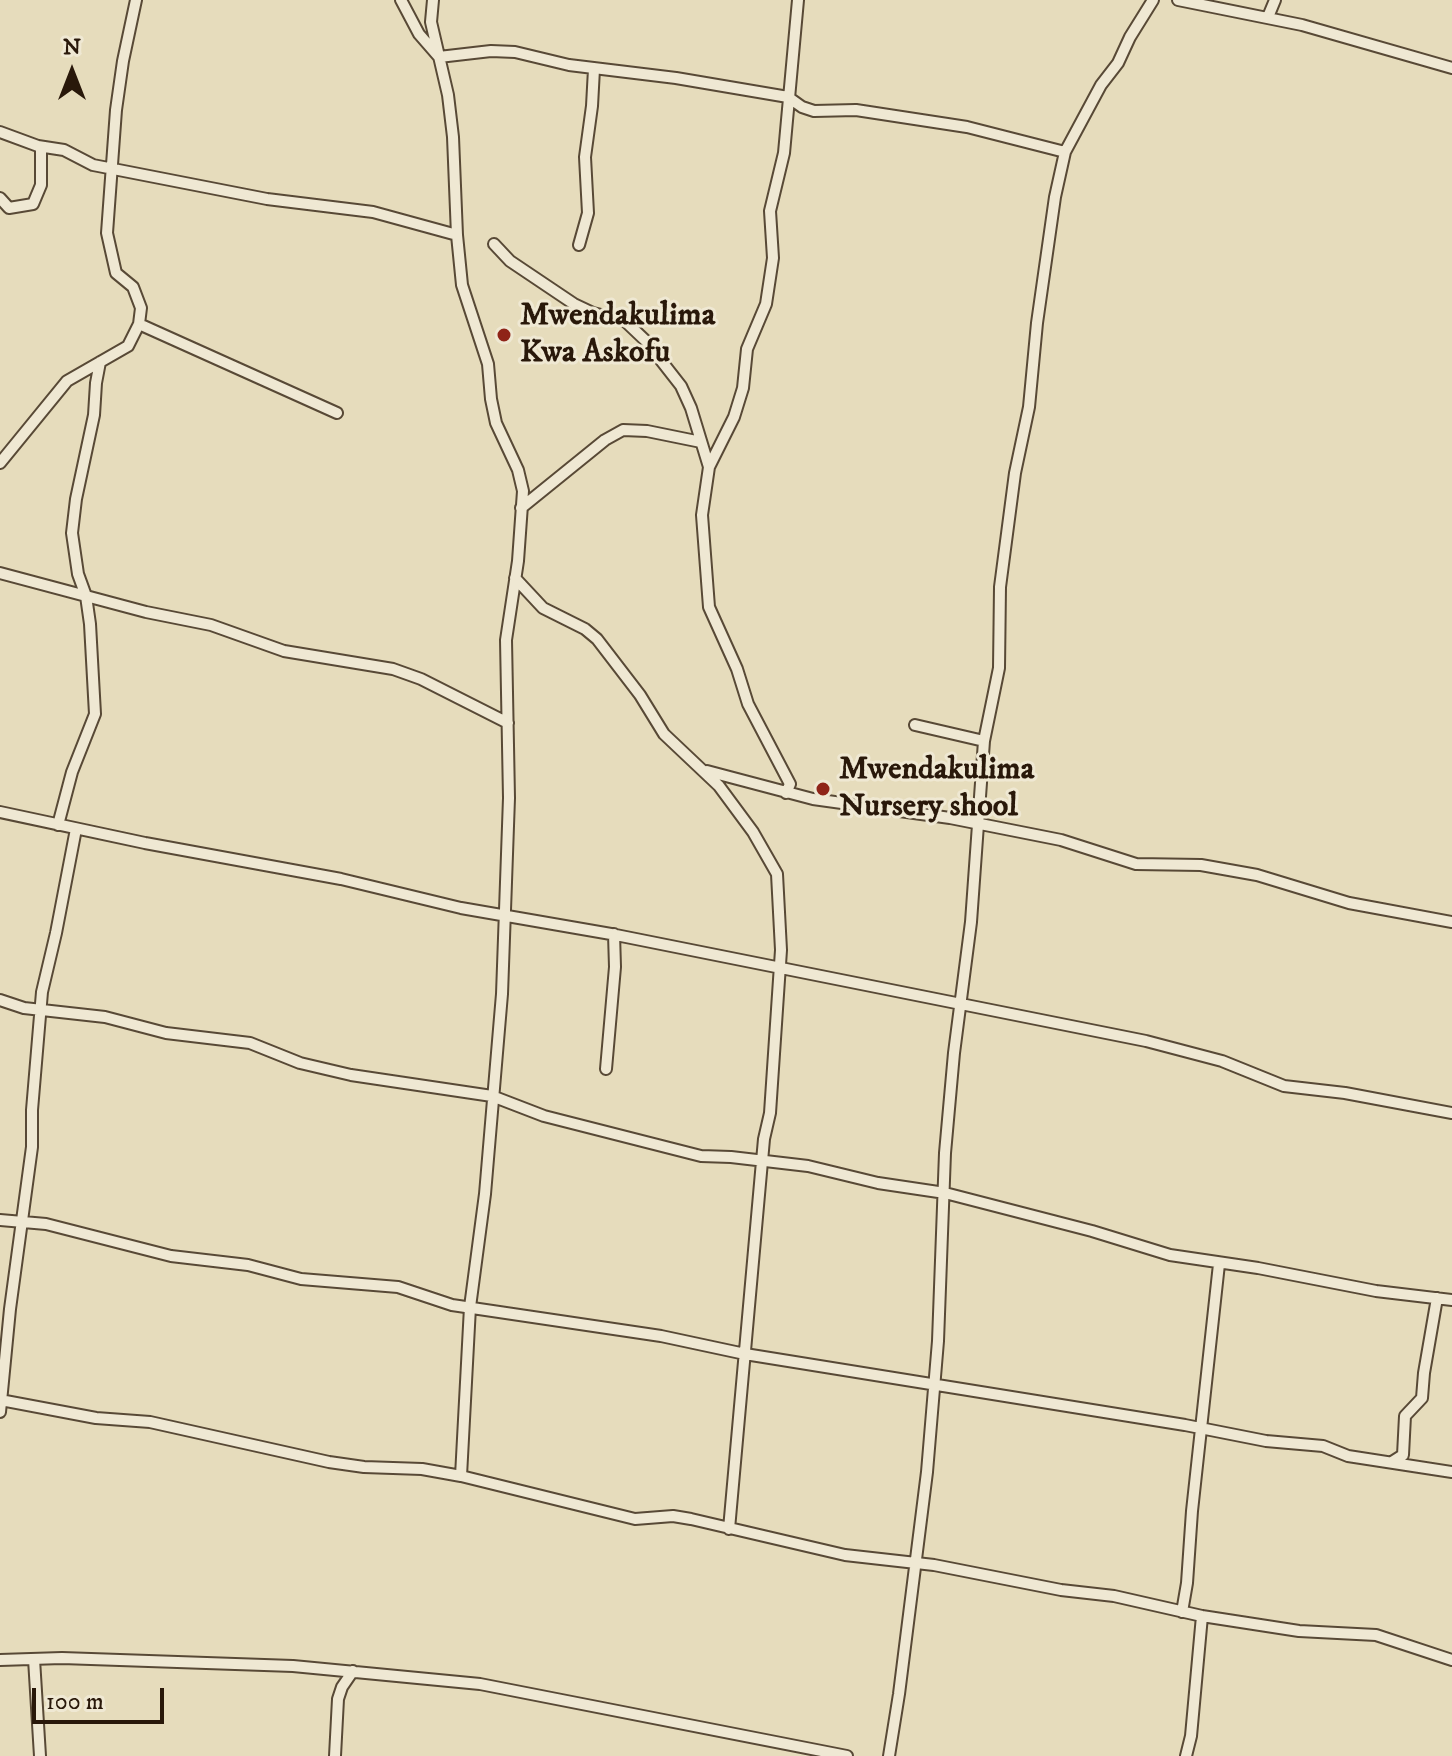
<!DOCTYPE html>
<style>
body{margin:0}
#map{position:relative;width:1452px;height:1756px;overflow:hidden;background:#e6dcbc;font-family:"IM FELL DW Pica",serif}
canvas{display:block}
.north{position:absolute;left:32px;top:32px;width:80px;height:80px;-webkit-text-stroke:6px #efe8d3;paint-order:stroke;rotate:0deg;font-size:22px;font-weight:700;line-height:32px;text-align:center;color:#29180a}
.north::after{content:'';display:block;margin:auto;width:28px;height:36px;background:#29180a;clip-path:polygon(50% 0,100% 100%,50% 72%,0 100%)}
.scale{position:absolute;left:32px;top:1688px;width:132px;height:36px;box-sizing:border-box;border:4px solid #29180a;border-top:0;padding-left:10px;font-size:24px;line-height:28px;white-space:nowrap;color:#29180a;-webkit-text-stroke:6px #efe8d3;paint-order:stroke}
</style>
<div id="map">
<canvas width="1452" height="1756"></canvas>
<div class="north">N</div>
<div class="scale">100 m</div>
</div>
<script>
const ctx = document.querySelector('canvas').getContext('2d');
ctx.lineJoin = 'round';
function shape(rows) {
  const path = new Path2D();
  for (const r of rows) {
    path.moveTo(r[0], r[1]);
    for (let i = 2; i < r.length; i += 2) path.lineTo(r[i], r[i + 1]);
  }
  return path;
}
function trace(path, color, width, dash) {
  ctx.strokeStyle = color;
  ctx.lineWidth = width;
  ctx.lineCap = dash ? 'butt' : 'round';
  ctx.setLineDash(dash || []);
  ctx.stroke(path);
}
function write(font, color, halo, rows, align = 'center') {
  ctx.font = font + ' "IM FELL DW Pica",serif';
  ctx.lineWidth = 6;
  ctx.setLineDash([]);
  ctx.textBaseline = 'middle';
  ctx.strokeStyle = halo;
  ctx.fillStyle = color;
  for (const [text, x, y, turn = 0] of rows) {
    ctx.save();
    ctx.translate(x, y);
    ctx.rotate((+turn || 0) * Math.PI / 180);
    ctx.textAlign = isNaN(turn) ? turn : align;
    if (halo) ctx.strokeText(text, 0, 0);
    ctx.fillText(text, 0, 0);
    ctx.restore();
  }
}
const minor = shape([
 [401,0,419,34,439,57,491,51,515,52,569,65,676,78,788,97,802,107,814,111,856,110,967,127,1065,152],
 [433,0,431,22,448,95,453,137,457,235,462,285,488,364,491,399,496,423,518,470,523,491,518,561,506,640,509,798,502,994,485,1194,470,1307,461,1476],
 [1178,0,1302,25,1452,68],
 [1268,17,1275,0],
 [0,132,38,146,64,150,93,165,267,199,373,212,457,235],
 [0,198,9,208,33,204,41,185,41,147],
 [494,244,510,261,574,304,593,313,625,321,645,340,681,386,691,408,709,467,702,515,709,607,737,669,748,704,790,784,786,793],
 [579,245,588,213,585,157,592,106,594,69],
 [139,324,337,413],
 [0,463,67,381,128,346,139,324,141,308,133,287,116,273,107,233,116,110,123,61,136,0],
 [709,467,734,417,743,388,747,349,766,304,773,258,770,211,784,153,798,0],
 [521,508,605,440,623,430,647,431,701,442],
 [0,573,146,612,211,625,284,651,393,669,421,679,508,723],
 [515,578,543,608,585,629,597,639,640,695,664,734,719,786,753,832,777,874,781,950,770,1113,764,1139,729,1529],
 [915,725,984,741],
 [707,771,813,799,950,818,1061,840,1136,864,1201,865,1257,875,1349,903,1452,922],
 [0,812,145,843,341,879,461,908,611,934,1146,1041,1222,1061,1284,1086,1345,1093,1452,1113],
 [58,825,72,772,95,714,90,624,86,596,78,574,72,533,76,499,94,415,96,383,100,362],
 [0,1000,24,1008,105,1017,166,1033,250,1043,300,1063,351,1075,492,1096,544,1116,701,1156,731,1157,808,1166,878,1183,945,1193,1092,1231,1170,1255,1258,1268,1376,1291,1452,1300],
 [606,1069,615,967,614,934],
 [0,1220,46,1224,171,1256,248,1265,301,1279,398,1287,452,1305,661,1336,745,1354,1185,1425,1266,1441,1323,1446,1348,1456,1452,1472],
 [0,1400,96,1418,150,1422,329,1462,364,1467,422,1469,461,1476,635,1519,673,1516,691,1519,845,1555,934,1565,1061,1590,1114,1596,1202,1616,1299,1631,1376,1635,1452,1660],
 [0,1412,10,1309,32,1147,32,1110,42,992,56,933,76,829],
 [1392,1462,1403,1455,1405,1416,1422,1398,1424,1373,1437,1298],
 [1182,1612,1187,1583,1192,1511,1219,1264],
 [34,1659,40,1756],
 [0,1660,62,1658,293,1666,480,1684,847,1756],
 [335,1756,338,1699,342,1687,353,1671],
 [889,1756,899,1694,927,1472,938,1341,945,1153,954,1053,971,922,984,741,999,668,1000,587,1015,473,1029,407,1037,323,1055,197,1065,152,1101,85,1118,63,1130,37,1153,0],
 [1186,1756,1191,1736,1202,1616]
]);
trace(minor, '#584936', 14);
trace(minor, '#efe8d3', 10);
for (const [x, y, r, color] of [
 [504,335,8,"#8f2418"],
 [823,789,8,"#8f2418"]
]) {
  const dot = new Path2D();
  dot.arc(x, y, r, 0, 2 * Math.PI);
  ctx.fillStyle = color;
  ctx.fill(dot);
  trace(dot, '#efe8d3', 3);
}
write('bold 32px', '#29180a', '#efe8d3', [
 ["Mwendakulima",520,317],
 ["Kwa Askofu",520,354],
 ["Mwendakulima",839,771],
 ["Nursery shool",839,808]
], 'left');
</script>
